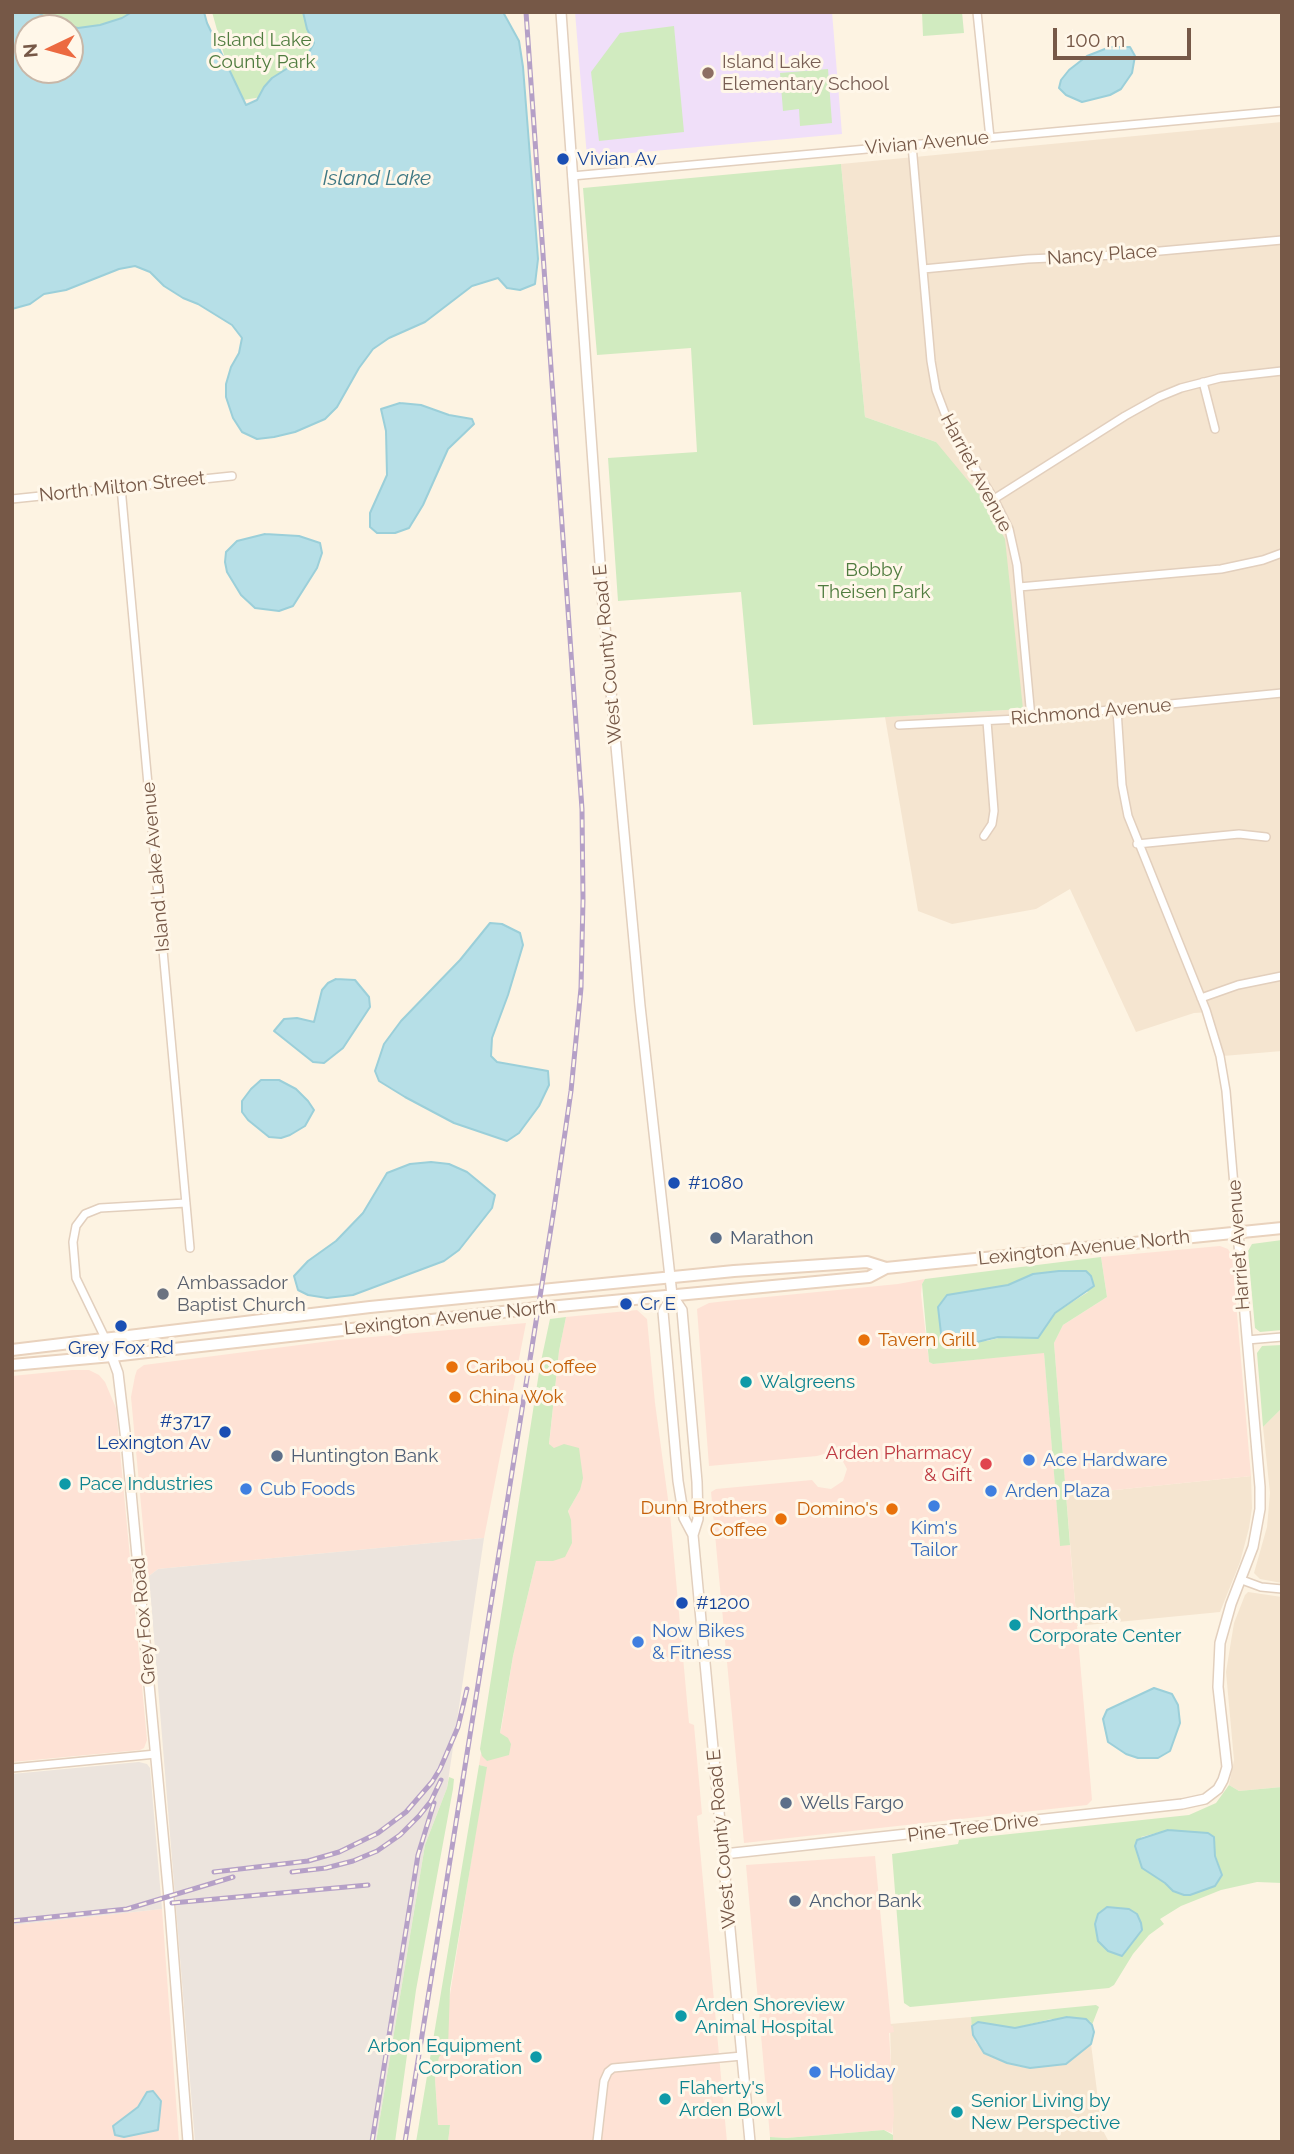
<!DOCTYPE html>
<style>
body{margin:0}
#map{position:relative;width:1294px;height:2154px;overflow:hidden;background:#fdf3e2;font-family:Raleway,sans-serif}
canvas{display:block}
.frame{position:absolute;inset:0;border:14px solid #765847;pointer-events:none}
.north{position:absolute;left:14px;top:14px;width:70px;height:70px;box-sizing:border-box;background:#fff7e9;border:2px solid #c8b7a8;border-radius:50%;rotate:265deg;font-size:19px;font-weight:700;line-height:28px;text-align:center;color:#765847}
.north::after{content:'';display:block;margin:auto;width:24px;height:32px;background:#ec6a41;clip-path:polygon(50% 0,100% 100%,50% 72%,0 100%)}
.scale{position:absolute;left:1053px;top:28px;width:138px;height:32px;box-sizing:border-box;border:4px solid #765847;border-top:0;padding-left:9px;font-size:21px;line-height:24px;white-space:nowrap;color:#765847;-webkit-text-stroke:5px #fff7e9;paint-order:stroke}
</style>
<div id="map">
<canvas width="1294" height="2154"></canvas>
<div class="frame"></div>
<div class="north">N</div>
<div class="scale">100 m</div>
</div>
<script>
const ctx = document.querySelector('canvas').getContext('2d');
ctx.lineJoin = 'round';
function fill(path, color) {
  ctx.fillStyle = color;
  ctx.fill(path, 'evenodd');
}
function shape(rows) {
  const path = new Path2D();
  for (const r of rows) {
    path.moveTo(r[0], r[1]);
    for (let i = 2; i < r.length; i += 2) path.lineTo(r[i], r[i + 1]);
  }
  return path;
}
function trace(path, color, width, dash) {
  ctx.strokeStyle = color;
  ctx.lineWidth = width;
  ctx.lineCap = dash ? 'butt' : 'round';
  ctx.setLineDash(dash || []);
  ctx.stroke(path);
}
function write(font, color, halo, rows, align = 'center') {
  ctx.font = font + ' Raleway,sans-serif';
  ctx.lineWidth = 6;
  ctx.setLineDash([]);
  ctx.textBaseline = 'middle';
  ctx.strokeStyle = halo;
  ctx.fillStyle = color;
  for (const [text, x, y, turn = 0] of rows) {
    ctx.save();
    ctx.translate(x, y);
    ctx.rotate((+turn || 0) * Math.PI / 180);
    ctx.textAlign = isNaN(turn) ? turn : align;
    if (halo) ctx.strokeText(text, 0, 0);
    ctx.fillText(text, 0, 0);
    ctx.restore();
  }
}
fill(shape([
 [1282,122,1282,1051,1223,1056,1211,1012,1194,1013,1136,1032,1070,889,1036,909,952,924,918,911,885,717,1023,709,936,442,865,417,841,164],
 [1282,1408,1282,1583,1260,1579,1254,1573,1267,1527,1270,1493,1263,1427],
 [1251,1476,1252,1508,1249,1528,1240,1562,1220,1612,1077,1626,1066,1495],
 [1248,1592,1282,1597,1282,1787,1239,1791,1229,1785,1234,1760,1226,1672,1234,1623,1245,1595],
 [971,2017,975,2042,991,2057,1017,2066,1030,2068,1066,2064,1091,2044,1099,2107,1104,2124,1100,2125,1109,2142,893,2142,890,2024]
]), '#f5e5d0');
fill(shape([
 [1220,1246,1228,1249,1232,1256,1251,1476,1066,1495,1054,1343,1063,1325,1107,1297,1101,1257],
 [925,1279,922,1284,921,1294,929,1362,933,1364,1044,1352,1060,1545,1070,1545,1092,1800,1087,1805,744,1843,711,1492,716,1489,812,1480,818,1487,831,1489,843,1481,847,1469,840,1456,831,1452,817,1456,709,1466,697,1309,709,1303,726,1301,898,1284],
 [637,1310,647,1319,655,1403,670,1514,689,1723,694,1725,702,1814,697,1816,727,2142,448,2142,450,2125,438,2125,435,2079,449,2001,486,1767,479,1765,481,1753,487,1761,501,1730,513,1656,536,1561,553,1561,569,1513,568,1511,580,1490,554,1448,549,1445,559,1351,566,1317],
 [526,1323,484,1538,158,1569,149,1576,148,1580,131,1397,135,1376,137,1370,144,1365,338,1340],
 [72,1370,89,1370,99,1375,105,1382,116,1408,147,1740,144,1748,140,1750,12,1762,12,1376],
 [875,1856,891,2026,893,2026,894,2032,889,2033,894,2115,892,2133,884,2130,786,2138,770,2137,746,1865],
 [162,1909,179,2142,12,2142,12,1925]
]), '#fee2d5');
fill(shape([
 [484,1538,447,1788,425,1845,376,2142,195,2142,149,1576,158,1569],
 [139,1762,147,1764,150,1768,162,1909,12,1925,12,1774]
]), '#ece4dd');
fill(shape([
 [575,12,832,12,842,134,587,157]
]), '#f0dff9');
fill(shape([
 [25,12,140,12,141,17,70,32,70,28],
 [212,12,312,12,320,48,268,96,237,101],
 [922,12,962,12,964,33,923,36],
 [674,26,684,132,599,141,591,72,620,33],
 [828,69,832,123,800,126,799,109,783,111,780,73],
 [841,164,865,417,936,442,984,500,1005,539,1023,709,753,725,741,592,618,601,608,458,697,452,691,348,597,355,583,188],
 [1282,1240,1282,1330,1260,1332,1255,1328,1248,1251,1252,1244],
 [1101,1257,1107,1297,1063,1325,1054,1343,1070,1545,1060,1546,1044,1353,933,1364,929,1362,922,1284,925,1279],
 [1059,1271,1088,1292,1055,1313,1038,1338,1006,1336,987,1341,942,1342,938,1307,947,1295,1008,1285,1033,1274],
 [566,1317,559,1351,549,1444,554,1448,564,1444,579,1448,583,1478,580,1490,568,1511,571,1520,572,1543,565,1557,553,1561,536,1561,513,1656,500,1733,508,1738,511,1744,509,1755,487,1761,482,1756,480,1749,540,1366,550,1319],
 [1282,1345,1282,1408,1263,1427,1257,1353,1262,1346],
 [479,1765,487,1767,450,1989,448,2048,439,2057,435,2079,438,2125,450,2125,448,2142,416,2142],
 [449,1777,454,1779,453,1789,416,1990,395,2142,376,2142,425,1845,447,1788],
 [1229,1785,1239,1791,1282,1787,1282,1883,1257,1882,1221,1890,1181,1906,1160,1919,1164,1924,1149,1935,1133,1954,1114,1985,1109,1988,910,2007,904,2003,892,1854,958,1844,959,1840,982,1837,1189,1815,1216,1803],
 [1168,1830,1208,1833,1222,1875,1215,1886,1190,1895,1177,1893,1165,1883,1141,1837],
 [1096,2005,1099,2007,1092,2025,1090,2021,1051,2019,1015,2028,985,2023,972,2026,972,2029,971,2017],
 [884,2130,893,2135,893,2142,770,2142,770,2137,786,2138]
]), '#d1ebc0');
const water = shape([
 [12,12,37,12,54,22,78,28,100,25,122,18,132,12,204,12,207,23,246,105,257,100,264,87,272,78,307,56,314,43,307,29,303,12,503,12,519,41,523,67,538,259,535,284,520,290,507,288,498,278,472,286,425,322,389,338,373,349,359,368,337,407,325,419,295,432,274,437,257,439,242,432,233,418,226,397,226,384,231,367,239,353,242,338,232,325,198,304,183,298,164,286,150,272,135,266,119,269,66,290,44,294,30,304,12,309,12,12],
 [70,28,70,70,28,70,28,28,70,28],
 [1110,47,1130,47,1135,56,1132,73,1121,89,1110,95,1082,102,1066,95,1059,88,1061,80,1069,70,1087,56,1110,47],
 [400,403,421,405,449,415,472,419,474,424,448,449,423,505,409,528,395,533,377,533,370,527,370,513,387,475,386,431,381,409,400,403],
 [265,534,299,536,320,543,322,553,317,568,293,606,279,611,255,608,241,595,227,572,225,562,226,552,237,541,265,534],
 [490,923,502,924,520,933,523,945,508,995,492,1038,491,1056,497,1062,548,1071,549,1085,539,1106,519,1133,507,1141,454,1123,405,1097,379,1081,375,1071,384,1044,401,1021,460,960,490,923],
 [336,979,355,980,369,997,370,1007,343,1048,324,1063,313,1062,274,1031,284,1019,297,1018,314,1022,322,990,328,983,336,979],
 [261,1080,279,1080,296,1089,308,1101,314,1110,305,1126,290,1135,281,1138,269,1137,248,1120,242,1112,242,1101,251,1089,261,1080],
 [431,1162,449,1164,467,1172,495,1195,492,1208,459,1250,444,1261,353,1295,327,1298,308,1295,298,1290,294,1276,308,1261,336,1241,363,1213,387,1173,410,1164,431,1162],
 [1059,1271,1086,1271,1091,1276,1094,1286,1055,1313,1038,1338,998,1337,956,1347,949,1347,942,1342,938,1307,947,1295,1008,1285,1033,1274,1059,1271],
 [1154,1688,1172,1694,1178,1705,1180,1723,1170,1751,1158,1758,1138,1758,1126,1754,1108,1742,1103,1719,1107,1710,1154,1688],
 [1168,1830,1208,1833,1214,1837,1215,1856,1222,1875,1215,1886,1190,1895,1184,1895,1173,1891,1165,1883,1142,1868,1135,1846,1137,1840,1168,1830],
 [1107,1907,1129,1909,1137,1914,1141,1923,1142,1930,1122,1956,1108,1951,1098,1941,1095,1924,1098,1914,1107,1907],
 [1067,2017,1086,2019,1092,2025,1094,2032,1091,2044,1066,2064,1030,2068,1007,2063,984,2053,973,2035,972,2026,978,2022,1015,2028,1067,2017],
 [153,2091,161,2101,158,2130,124,2137,115,2135,113,2126,138,2107,147,2092,153,2091]
]);
fill(water, '#b6dfe7');
trace(water, '#9bcfd9', 2);
const minor = shape([
 [977,12,990,138],
 [912,145,931,361,936,390,950,427,994,499,1009,529,1017,565,1031,718],
 [572,176,1282,111],
 [923,269,1028,259,1116,255,1282,240],
 [1203,382,1215,429],
 [121,487,190,1248],
 [12,499,232,476],
 [994,499,1125,416,1159,397,1181,388,1220,378,1282,371],
 [1019,587,1221,569,1263,560,1282,553],
 [1117,710,1122,785,1128,816,1206,1010,1220,1056,1226,1091,1238,1233],
 [899,725,1018,719,1282,693],
 [984,836,992,824,994,811,987,721],
 [1137,844,1239,834,1266,837],
 [1201,998,1238,985,1282,976],
 [106,1340,76,1278,73,1242,76,1226,85,1214,100,1208,186,1203],
 [1247,1340,1282,1337],
 [1242,1580,1261,1587,1282,1589],
 [12,1768,156,1754],
 [597,2142,604,2081,608,2072,613,2068,742,2056]
]);
const tertiary = shape([
 [561,12,603,605,640,1006,672,1295,682,1310,697,1482,698,1519,693,1535],
 [672,1295,663,1312,678,1481,684,1518,693,1535,750,2142],
 [106,1340,118,1373,127,1449,169,1898,188,2142],
 [724,1854,1182,1804,1205,1799,1218,1789,1223,1780,1227,1767,1218,1687,1220,1643,1231,1604,1253,1547,1260,1509,1260,1487,1238,1233]
]);
const secondary = shape([
 [12,1350,370,1307,734,1271,867,1262,886,1268],
 [12,1365,112,1356,538,1308,869,1277,886,1268,1282,1228]
]);
trace(minor, '#e2cfbd', 10);
trace(tertiary, '#e2cfbd', 12);
trace(secondary, '#e9d2bd', 14);
trace(minor, '#fff', 7);
trace(tertiary, '#fff', 9);
trace(secondary, '#fff', 10);
const rail = shape([
 [214,1872,308,1861,339,1852,378,1833,406,1812,432,1782,440,1769,458,1727,467,1689],
 [292,1872,326,1868,353,1861,377,1851,400,1835,419,1816,431,1801,441,1780],
 [172,1903,368,1885],
 [12,1921,127,1909,233,1877],
 [372,2142,418,1855,434,1803],
 [405,2142,554,1209,571,1091,581,988,583,900,582,809,526,12]
]);
trace(rail, '#b5a0c7', 5);
trace(rail, '#fff7e9', 2.5, [8]);
for (const [x, y, r, color] of [
 [708,73,7,"#8d6e63"],
 [563,159,7,"#1a4fb4"],
 [674,1183,7,"#1a4fb4"],
 [716,1238,7,"#5c6f8a"],
 [163,1294,7,"#6b7280"],
 [626,1304,7,"#1a4fb4"],
 [121,1326,7,"#1a4fb4"],
 [864,1340,7,"#e8710a"],
 [452,1367,7,"#e8710a"],
 [746,1382,7,"#0f9aa8"],
 [455,1397,7,"#e8710a"],
 [225,1432,7,"#1a4fb4"],
 [277,1456,7,"#5c6f8a"],
 [1029,1460,7,"#3f7fe0"],
 [986,1464,7,"#e0444e"],
 [65,1484,7,"#0f9aa8"],
 [246,1489,7,"#3f7fe0"],
 [991,1491,7,"#3f7fe0"],
 [934,1506,7,"#3f7fe0"],
 [892,1509,7,"#e8710a"],
 [781,1519,7,"#e8710a"],
 [682,1603,7,"#1a4fb4"],
 [1015,1625,7,"#0f9aa8"],
 [638,1642,7,"#3f7fe0"],
 [786,1803,7,"#5c6f8a"],
 [795,1901,7,"#5c6f8a"],
 [681,2016,7,"#0f9aa8"],
 [536,2057,7,"#0f9aa8"],
 [815,2072,7,"#3f7fe0"],
 [665,2099,7,"#0f9aa8"],
 [957,2112,7,"#0f9aa8"]
]) {
  const dot = new Path2D();
  dot.arc(x, y, r, 0, 2 * Math.PI);
  ctx.fillStyle = color;
  ctx.fill(dot);
  trace(dot, '#fff7e9', 2.5);
}
write('19px', '#507c3f', '#fff7e9', [
 ["Island Lake",262,40],
 ["County Park",262,62],
 ["Bobby",874,570],
 ["Theisen Park",874,592]
]);
write('19px', '#785e54', '#fff7e9', [
 ["Island Lake",722,62],
 ["Elementary School",722,84]
], 'left');
write('19px', '#765847', '#fff7e9', [
 ["Vivian Avenue",927,143,-5],
 ["Nancy Place",1102,255,-4],
 ["Harriet Avenue",976,473,62],
 ["North Milton Street",122,487,-6],
 ["West County Road E",608,654,-95],
 ["Richmond Avenue",1091,712,-5],
 ["Island Lake Avenue",156,867,-95],
 ["Harriet Avenue",1239,1245,-94],
 ["Lexington Avenue North",1084,1248,-6],
 ["Lexington Avenue North",450,1318,-6],
 ["Grey Fox Road",144,1621,-95],
 ["Pine Tree Drive",973,1828,-7],
 ["West County Road E",722,1839,-95]
]);
write('19px', '#164399', '#fff7e9', [
 ["Vivian Av",577,159],
 ["#1080",688,1183],
 ["Cr E",640,1304],
 ["Grey Fox Rd",121,1348,"center"],
 ["#3717",211,1421,"right"],
 ["Lexington Av",211,1443,"right"],
 ["#1200",696,1603]
], 'left');
write('19px', '#4e5e75', '#fff7e9', [
 ["Marathon",730,1238],
 ["Huntington Bank",291,1456],
 ["Wells Fargo",800,1803],
 ["Anchor Bank",809,1901]
], 'left');
write('19px', '#5b616d', '#fff7e9', [
 ["Ambassador",177,1283],
 ["Baptist Church",177,1305]
], 'left');
write('19px', '#c56008', '#fff7e9', [
 ["Tavern Grill",878,1340],
 ["Caribou Coffee",466,1367],
 ["China Wok",469,1397],
 ["Dunn Brothers",767,1508,"right"],
 ["Coffee",767,1530,"right"],
 ["Domino's",878,1509,"right"]
], 'left');
write('19px', '#0d838f', '#fff7e9', [
 ["Walgreens",760,1382],
 ["Pace Industries",79,1484],
 ["Northpark",1029,1614],
 ["Corporate Center",1029,1636],
 ["Arden Shoreview",695,2005],
 ["Animal Hospital",695,2027],
 ["Arbon Equipment",522,2046,"right"],
 ["Corporation",522,2068,"right"],
 ["Flaherty's",679,2088],
 ["Arden Bowl",679,2110],
 ["Senior Living by",971,2101],
 ["New Perspective",971,2123]
], 'left');
write('19px', '#be3a42', '#fff7e9', [
 ["Arden Pharmacy",972,1453],
 ["& Gift",972,1475]
], 'right');
write('19px', '#366cbe', '#fff7e9', [
 ["Ace Hardware",1043,1460],
 ["Cub Foods",260,1489],
 ["Arden Plaza",1005,1491],
 ["Kim's",934,1528,"center"],
 ["Tailor",934,1550,"center"],
 ["Now Bikes",652,1631],
 ["& Fitness",652,1653],
 ["Holiday",829,2072]
], 'left');
write('italic 21px', '#3d7783', '#fff7e9', [
 ["Island Lake",377,179]
]);
</script>
